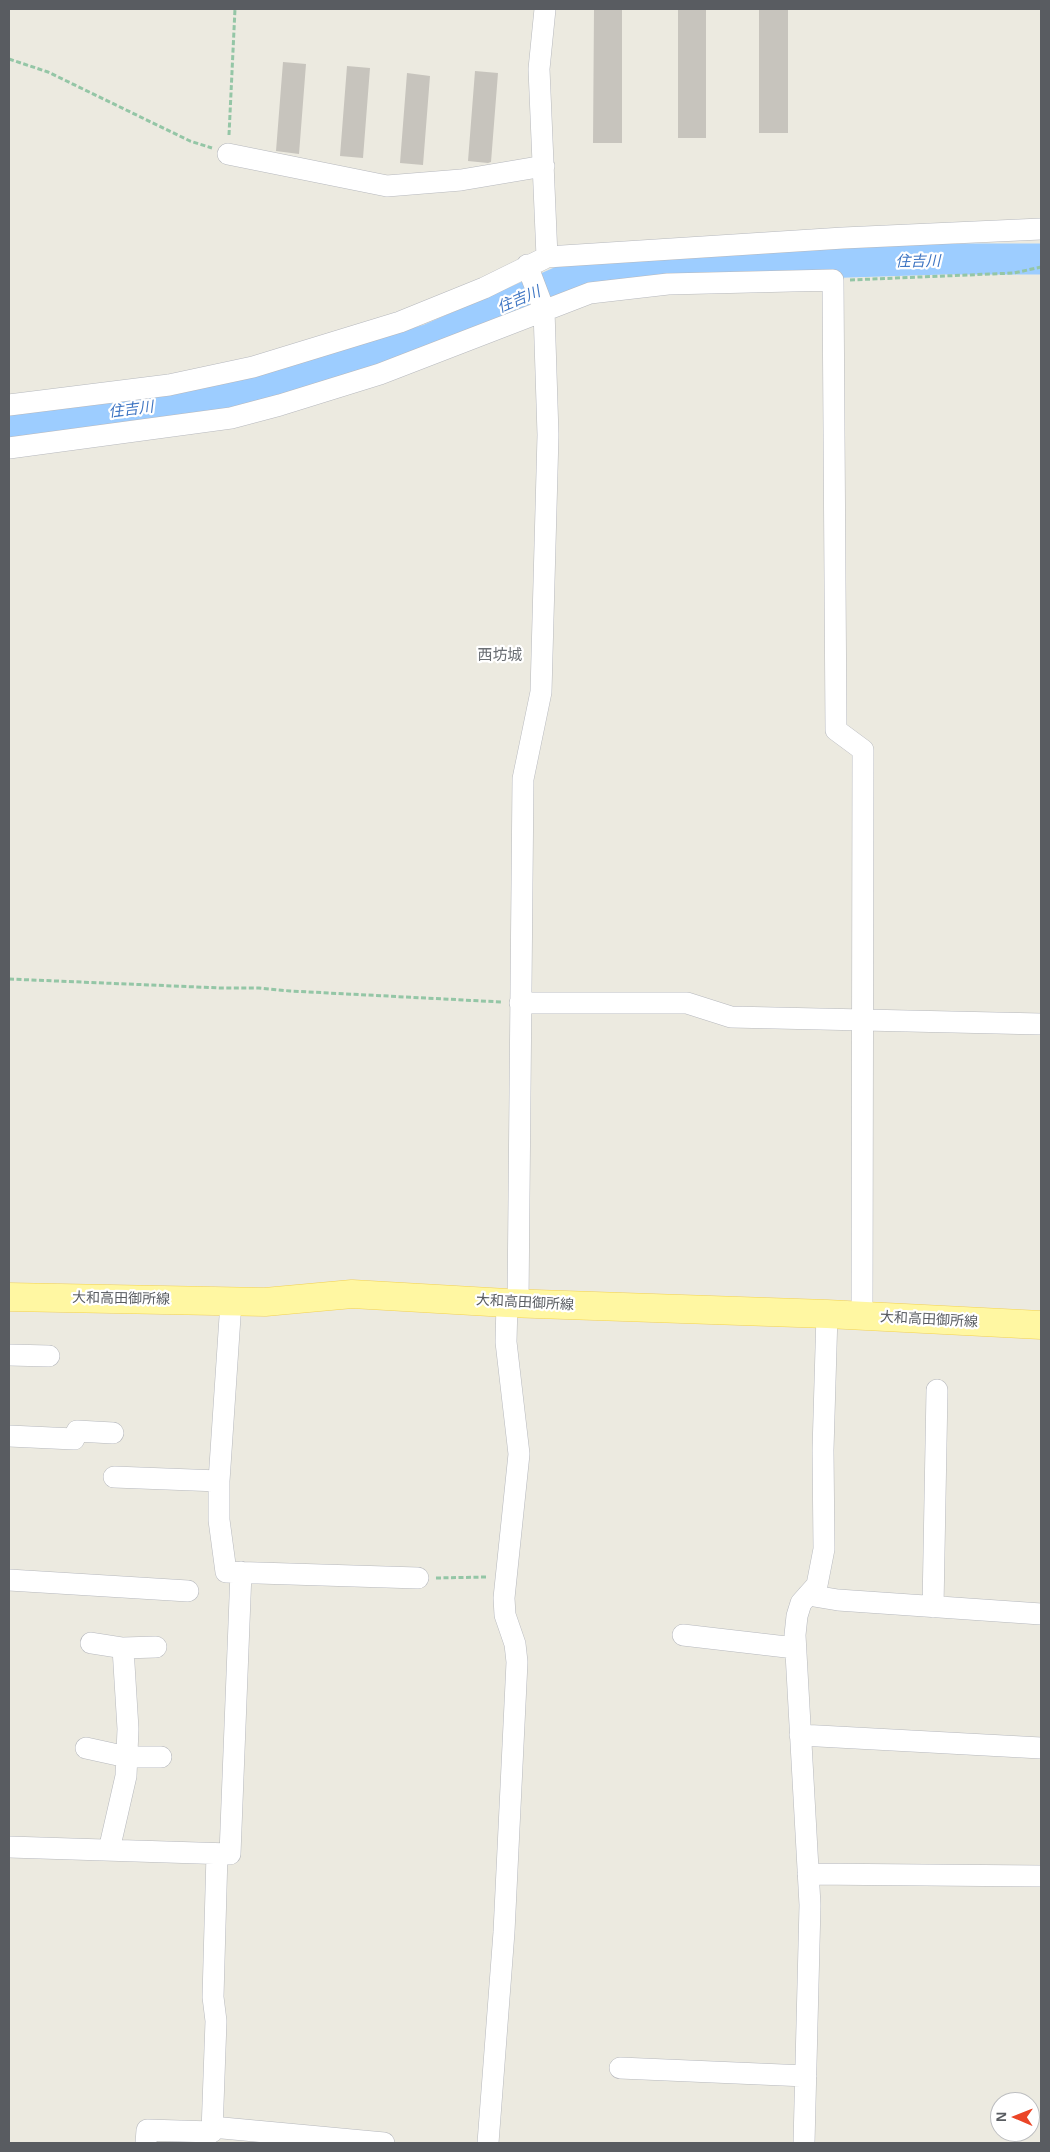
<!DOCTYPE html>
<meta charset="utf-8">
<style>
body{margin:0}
#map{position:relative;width:1050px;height:2152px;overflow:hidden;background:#eceae0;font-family:Arial,sans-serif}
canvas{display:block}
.frame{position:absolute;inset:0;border:10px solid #595c61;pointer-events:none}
.north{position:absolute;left:990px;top:2092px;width:50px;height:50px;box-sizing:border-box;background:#fff;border:1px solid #bdbec0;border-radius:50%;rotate:271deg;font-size:14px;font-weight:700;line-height:20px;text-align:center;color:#595c61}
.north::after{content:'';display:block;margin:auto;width:18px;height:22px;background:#eb4527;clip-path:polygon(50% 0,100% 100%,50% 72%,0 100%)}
</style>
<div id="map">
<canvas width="1050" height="2152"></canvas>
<div class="frame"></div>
<div class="north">N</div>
</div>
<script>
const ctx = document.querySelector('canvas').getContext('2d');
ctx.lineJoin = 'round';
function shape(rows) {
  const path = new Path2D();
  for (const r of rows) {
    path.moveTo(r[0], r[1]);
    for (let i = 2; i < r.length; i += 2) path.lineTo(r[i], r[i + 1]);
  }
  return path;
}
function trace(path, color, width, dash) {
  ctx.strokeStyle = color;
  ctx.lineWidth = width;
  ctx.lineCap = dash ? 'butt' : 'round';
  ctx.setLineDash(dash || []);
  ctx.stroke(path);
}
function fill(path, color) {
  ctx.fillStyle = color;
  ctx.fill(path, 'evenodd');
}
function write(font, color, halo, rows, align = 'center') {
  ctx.font = font + ' Arial,"Noto Sans JP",sans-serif';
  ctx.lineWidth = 4.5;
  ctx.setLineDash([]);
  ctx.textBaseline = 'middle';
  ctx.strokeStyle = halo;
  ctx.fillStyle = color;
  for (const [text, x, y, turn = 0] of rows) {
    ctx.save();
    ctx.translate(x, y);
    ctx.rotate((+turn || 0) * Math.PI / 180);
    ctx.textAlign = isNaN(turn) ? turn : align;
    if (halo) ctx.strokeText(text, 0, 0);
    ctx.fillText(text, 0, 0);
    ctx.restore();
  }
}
trace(shape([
 [9,426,75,415,200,401,247,392,306,377,430,339,569,278,659,268,944,259,1041,259]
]), '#9dcdff', 31);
fill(shape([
 [594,9,622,9,622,143,593,143],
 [678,9,706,9,706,138,678,138],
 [759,9,788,9,788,133,759,133],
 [283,62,306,64,299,154,276,151],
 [347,66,370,68,363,158,340,156],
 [475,71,498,73,491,162,488,163,468,161],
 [407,73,430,76,423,165,400,163]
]), '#c7c4bd');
const minor = shape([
 [545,9,539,69,547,257],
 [228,154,387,186,461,180,544,166],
 [9,405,169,385,253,367,400,322,484,288,547,257,843,238,1041,229],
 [9,448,231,418,280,405,380,374,590,293,668,284,833,280,836,730,863,750,862,1316],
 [520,1003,687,1003,731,1017,1041,1024],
 [231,1302,219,1481,219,1520,226,1572,418,1578],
 [518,1303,523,779,541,692,548,435,544,310,527,265],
 [9,1355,49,1356],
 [9,1436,74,1439,77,1431,113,1433],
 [114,1477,219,1481],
 [9,1580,188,1591],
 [808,1595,838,1600,1041,1614],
 [933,1607,937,1390],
 [683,1635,795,1648],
 [91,1643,123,1648,156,1647],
 [800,1735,1041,1748],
 [86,1748,127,1757,161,1757],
 [9,1847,230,1854,241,1572],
 [109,1850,126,1776,128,1729,123,1648],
 [808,1874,1041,1876],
 [620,2068,806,2076],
 [212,2127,384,2143],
 [146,2143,147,2130,212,2132,216,2021,213,1997,217,1854],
 [488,2143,504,1932,517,1662,515,1644,505,1615,504,1598,519,1454,506,1342,507,1303],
 [804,2143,810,1905,795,1635,797,1616,801,1603,817,1585,824,1549,823,1450,827,1314]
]);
const major = shape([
 [9,1297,265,1302,352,1294,507,1303,827,1314,1041,1325]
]);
trace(minor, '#b6b8bd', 22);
trace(major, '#f2d152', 29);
trace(shape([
 [9,59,48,72,190,141,212,148],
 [229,135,235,9],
 [850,280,1014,273,1041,267],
 [9,979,221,988,259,988,290,991,502,1002],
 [436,1578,487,1577]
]), '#94c6a6', 3, [5, 2.5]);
trace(minor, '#fff', 21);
trace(major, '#fff7a2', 28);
write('14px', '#595c61', '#fff', [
 ["大和高田御所線",121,1299,1],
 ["大和高田御所線",525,1303,3],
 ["大和高田御所線",929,1320,3]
]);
write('italic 15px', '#3f76c3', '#fff', [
 ["住吉川",918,262,-1],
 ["住吉川",519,300,-23],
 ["住吉川",131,410,-7]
]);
write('15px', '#6a6e73', '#fff', [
 ["西坊城",500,656]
]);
</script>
